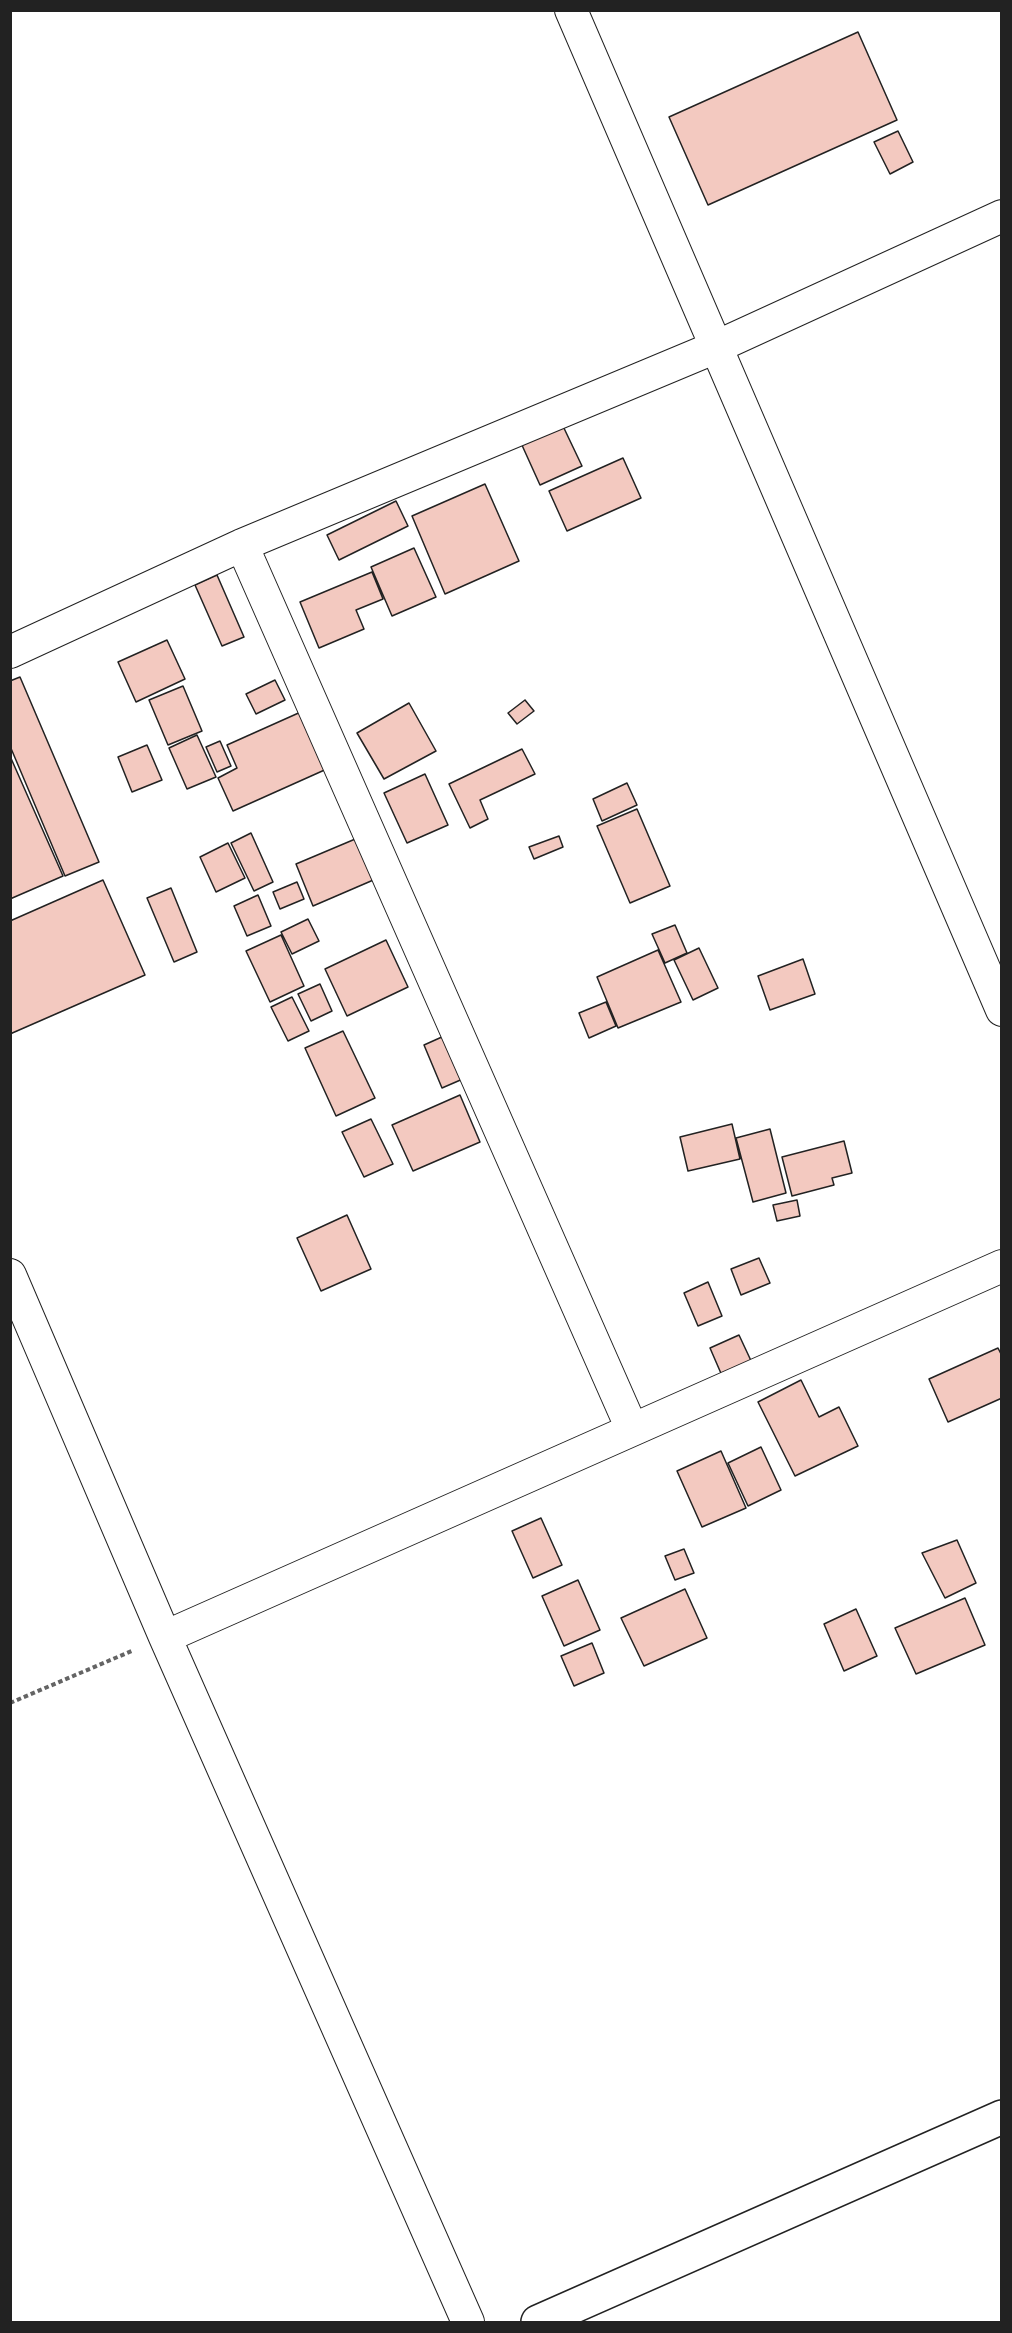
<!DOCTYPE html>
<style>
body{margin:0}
#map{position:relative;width:1012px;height:2333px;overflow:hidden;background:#fff;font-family:"Nunito Sans",sans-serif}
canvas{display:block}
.frame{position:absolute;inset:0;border:12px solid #222;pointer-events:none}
</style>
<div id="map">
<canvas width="1012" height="2333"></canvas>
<div class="frame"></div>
</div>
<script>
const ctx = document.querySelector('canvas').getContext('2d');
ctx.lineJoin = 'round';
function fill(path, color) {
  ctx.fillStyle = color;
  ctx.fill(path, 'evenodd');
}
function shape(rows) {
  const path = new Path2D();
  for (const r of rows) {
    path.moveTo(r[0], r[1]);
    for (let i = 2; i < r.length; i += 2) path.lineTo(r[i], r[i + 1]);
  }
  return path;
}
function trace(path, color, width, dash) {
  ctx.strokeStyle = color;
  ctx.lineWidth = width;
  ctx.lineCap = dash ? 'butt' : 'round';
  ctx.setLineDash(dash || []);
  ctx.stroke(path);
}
const building = shape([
 [858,32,897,120,708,205,669,117,858,32],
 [898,131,913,162,890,174,874,142,898,131],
 [562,424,582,466,540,485,521,443,562,424],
 [623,458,641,498,567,531,549,491,623,458],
 [485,484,519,561,445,594,412,516,485,484],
 [396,501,408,526,339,560,327,535,396,501],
 [414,548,436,597,392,616,371,567,414,548],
 [372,572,383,599,356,610,364,629,319,648,300,602,372,572],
 [217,575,244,637,222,646,195,585,217,575],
 [167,640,185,679,136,702,118,662,167,640],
 [20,677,99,862,65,876,10,746,10,681,20,677],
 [275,680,285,700,256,714,246,694,275,680],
 [183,686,202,731,168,745,149,700,183,686],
 [525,700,534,711,517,724,508,713,525,700],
 [409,703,436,751,384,779,357,733,409,703],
 [303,711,329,768,233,811,218,778,237,768,227,745,303,711],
 [197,735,216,777,187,789,169,748,197,735],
 [220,741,231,766,217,772,206,747,220,741],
 [147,745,162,780,132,792,118,757,147,745],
 [522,749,535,774,480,800,488,819,470,828,449,784,522,749],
 [10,756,63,876,10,899,10,756],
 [425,774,448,825,407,843,384,793,425,774],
 [627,783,637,805,602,821,593,799,627,783],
 [637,809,670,886,630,903,597,826,637,809],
 [251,833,273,882,254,891,231,843,251,833],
 [559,836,563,847,534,859,529,847,559,836],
 [360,837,378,878,313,906,296,864,360,837],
 [228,843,245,878,216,892,200,857,228,843],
 [103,880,145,975,10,1034,10,921,103,880],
 [297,882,304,899,280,909,273,892,297,882],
 [171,888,197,952,174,962,147,898,171,888],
 [258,895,271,926,247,936,234,906,258,895],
 [308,919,319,941,292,954,281,932,308,919],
 [675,925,687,953,665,963,652,934,675,925],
 [281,935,304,986,270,1002,246,951,281,935],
 [386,940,408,987,347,1016,325,969,386,940],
 [699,948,718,988,693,1000,674,960,699,948],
 [658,950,681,1002,618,1028,597,977,658,950],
 [803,959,815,994,770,1010,758,976,803,959],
 [320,984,332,1011,311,1021,298,994,320,984],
 [292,997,309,1031,288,1041,271,1007,292,997],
 [606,1002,616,1026,589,1038,579,1013,606,1002],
 [343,1031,375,1098,336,1116,305,1048,343,1031],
 [453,1032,472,1075,442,1088,424,1045,453,1032],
 [460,1095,480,1142,413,1171,392,1125,460,1095],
 [371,1119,393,1164,364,1177,342,1132,371,1119],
 [732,1124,740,1159,688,1171,680,1137,732,1124],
 [770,1129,786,1193,753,1202,736,1138,770,1129],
 [844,1141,852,1173,832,1178,834,1185,792,1196,782,1157,844,1141],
 [797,1200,800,1216,777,1221,773,1205,797,1200],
 [347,1215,371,1269,321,1291,297,1238,347,1215],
 [759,1258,770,1283,741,1295,731,1269,759,1258],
 [708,1282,722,1316,698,1326,684,1293,708,1282],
 [739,1335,753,1365,723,1378,710,1348,739,1335],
 [998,1348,1002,1356,1002,1398,948,1422,929,1379,998,1348],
 [801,1380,819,1417,839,1407,858,1446,795,1476,758,1402,801,1380],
 [761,1447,781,1490,748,1506,728,1463,761,1447],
 [721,1451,746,1508,702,1527,677,1471,721,1451],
 [541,1518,562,1565,533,1578,512,1531,541,1518],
 [957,1540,976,1583,945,1598,922,1553,957,1540],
 [684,1549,694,1573,675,1580,665,1556,684,1549],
 [578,1580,600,1630,564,1646,542,1596,578,1580],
 [685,1589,707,1638,644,1666,621,1618,685,1589],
 [965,1598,985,1645,916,1674,895,1628,965,1598],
 [856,1609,877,1656,844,1671,824,1624,856,1609],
 [592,1643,604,1673,574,1686,561,1656,592,1643]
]);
fill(building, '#f3c9c0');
trace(building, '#222', 1.5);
const minor = shape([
 [571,10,1002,1010],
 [242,545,632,1429],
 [10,652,242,545,716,347,1002,216],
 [10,1275,165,1637,468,2322],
 [165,1637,1002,1266]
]);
const tertiary = shape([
 [538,2322,1002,2117]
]);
trace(minor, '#222', 34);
trace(tertiary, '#222', 36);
trace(shape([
 [10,1703,134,1650]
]), '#646464', 4, [4.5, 3]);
trace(minor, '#fff', 32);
trace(tertiary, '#fff', 33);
</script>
